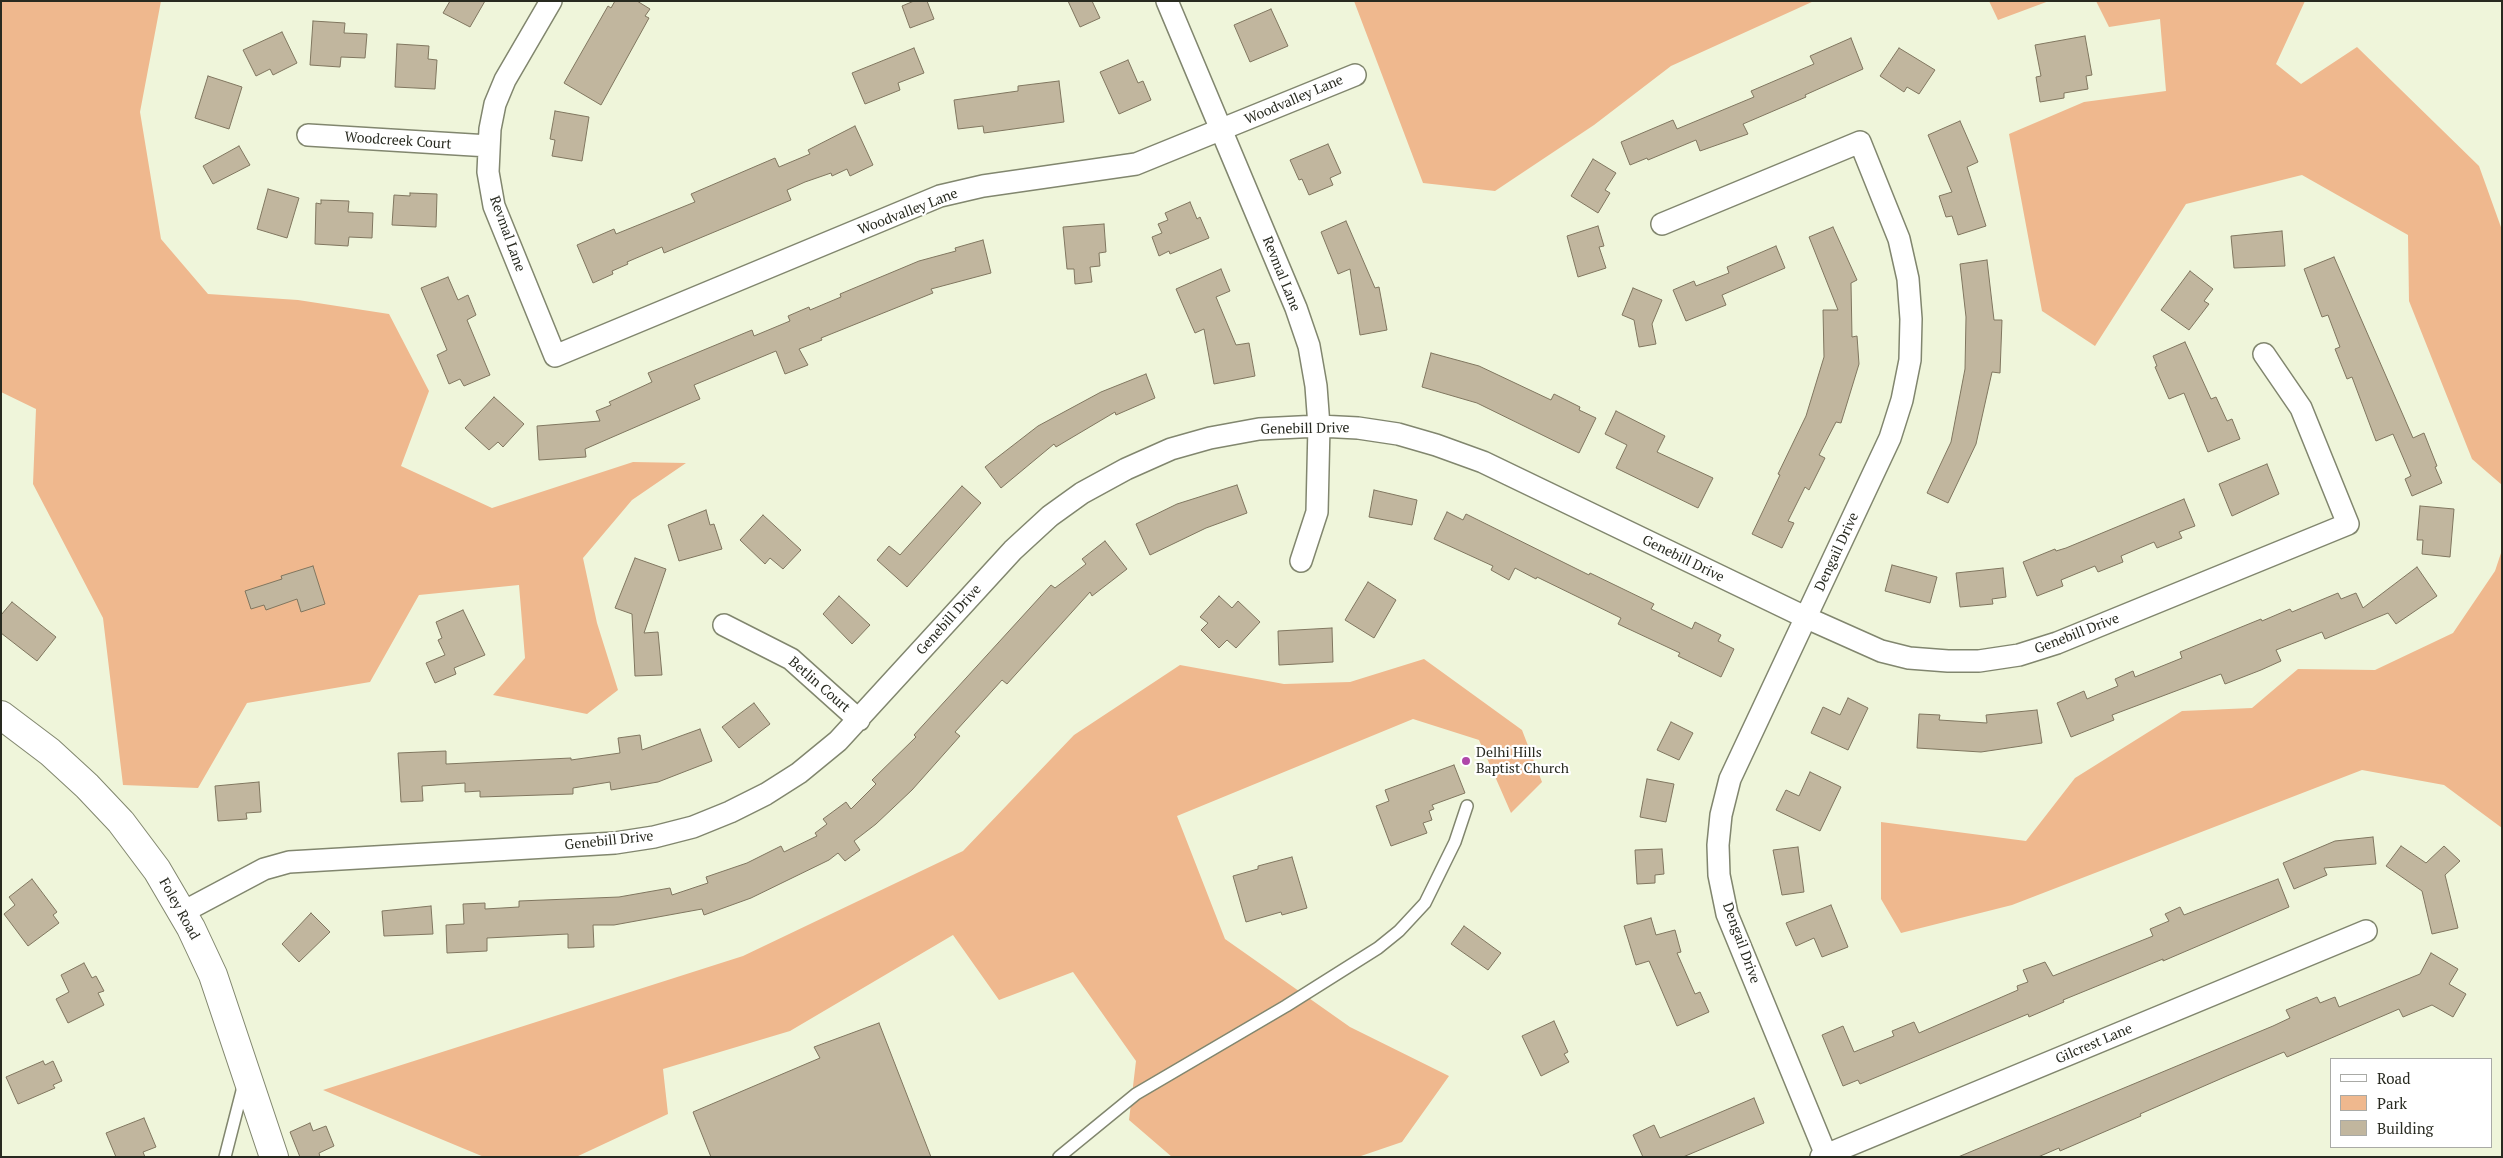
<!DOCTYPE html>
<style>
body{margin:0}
#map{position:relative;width:2503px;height:1158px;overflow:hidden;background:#eff5da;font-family:"PT Serif",serif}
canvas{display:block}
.frame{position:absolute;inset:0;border:2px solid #282a20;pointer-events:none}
.legend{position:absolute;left:2330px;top:1058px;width:162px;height:90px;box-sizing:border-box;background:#fff;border:1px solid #a9aaa6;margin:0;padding:6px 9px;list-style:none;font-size:15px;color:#282a20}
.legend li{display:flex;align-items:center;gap:10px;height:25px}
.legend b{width:25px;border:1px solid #a9aaa6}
</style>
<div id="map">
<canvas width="2503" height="1158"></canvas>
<div class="frame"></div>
<ul class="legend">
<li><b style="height:6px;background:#fff"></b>Road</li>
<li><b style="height:14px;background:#efb88e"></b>Park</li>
<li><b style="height:14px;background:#c1b69e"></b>Building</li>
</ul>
</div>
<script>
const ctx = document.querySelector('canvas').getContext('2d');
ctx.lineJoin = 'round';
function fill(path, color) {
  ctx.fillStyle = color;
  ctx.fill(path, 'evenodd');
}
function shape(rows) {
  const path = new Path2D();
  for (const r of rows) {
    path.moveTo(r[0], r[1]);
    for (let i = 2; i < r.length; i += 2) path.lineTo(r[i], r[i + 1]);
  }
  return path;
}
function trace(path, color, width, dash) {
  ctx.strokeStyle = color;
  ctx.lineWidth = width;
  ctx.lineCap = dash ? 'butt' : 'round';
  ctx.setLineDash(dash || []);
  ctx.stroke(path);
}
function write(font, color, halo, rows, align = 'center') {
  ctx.font = font + ' "PT Serif",serif';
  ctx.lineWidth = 4.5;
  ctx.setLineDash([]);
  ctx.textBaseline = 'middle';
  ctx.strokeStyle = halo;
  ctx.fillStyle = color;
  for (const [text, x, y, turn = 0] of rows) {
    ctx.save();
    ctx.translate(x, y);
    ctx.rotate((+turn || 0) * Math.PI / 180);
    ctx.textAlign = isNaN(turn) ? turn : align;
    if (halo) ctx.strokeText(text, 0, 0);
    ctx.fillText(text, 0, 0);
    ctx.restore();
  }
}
fill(shape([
 [1,1,161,1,140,112,161,239,208,294,298,300,389,314,429,391,401,466,492,508,633,462,686,463,632,500,583,558,597,623,618,690,587,714,493,695,525,658,519,585,419,595,370,682,247,703,198,788,123,785,103,618,33,484,36,409,1,392],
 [1354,1,1814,1,1671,66,1594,125,1495,191,1423,183],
 [1989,1,2049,1,1998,20],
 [2096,1,2305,1,2276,64,2301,84,2357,47,2479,166,2502,230,2502,485,2472,459,2409,301,2408,235,2302,175,2186,204,2095,346,2042,311,2009,134,2084,102,2166,91,2160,19,2109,27],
 [2502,550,2502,828,2444,785,2362,770,2012,905,1901,933,1881,899,1881,822,2026,841,2075,778,2182,711,2252,708,2298,669,2375,670,2453,633,2495,571],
 [1424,659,1522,730,1542,782,1511,813,1479,740,1413,719,1177,816,1225,939,1350,1027,1449,1076,1402,1142,1358,1157,1172,1157,1129,1120,1136,1061,1073,972,999,1000,953,935,790,1031,663,1069,668,1114,576,1157,484,1157,323,1090,743,956,963,851,1074,735,1180,665,1284,684,1350,682]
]), '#efb88e');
const building = shape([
 [450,1,485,1,470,27,443,13,450,1],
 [615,1,637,1,650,9,645,16,649,18,601,105,564,83,608,6,611,8,615,1],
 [914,1,927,1,934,19,910,28,902,6,914,1],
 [1068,1,1092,1,1100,18,1080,27,1068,1],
 [1271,9,1288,46,1250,62,1234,25,1271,9],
 [313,21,345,23,344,33,367,34,365,58,341,57,340,67,310,65,313,21],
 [282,32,297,63,273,75,270,69,256,76,243,50,282,32],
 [2085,36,2092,75,2086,76,2088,89,2064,93,2064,98,2040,102,2036,77,2041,76,2035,45,2085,36],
 [1851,38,1863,69,1805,95,1806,97,1743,124,1748,134,1700,151,1696,140,1648,160,1647,158,1630,165,1621,142,1673,120,1677,129,1754,97,1751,91,1814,64,1810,56,1851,38],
 [397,44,429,46,428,59,437,60,435,89,395,87,397,44],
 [914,48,924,73,898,83,900,90,865,104,852,73,914,48],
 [1899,48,1935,70,1919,94,1907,87,1904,92,1880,76,1899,48],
 [1128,60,1138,83,1143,81,1151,100,1119,114,1100,72,1128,60],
 [208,76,242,87,229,129,195,118,208,76],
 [1059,81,1064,122,984,133,983,126,958,129,954,100,1018,91,1018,86,1059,81],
 [555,111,589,117,582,161,552,156,555,140,550,139,555,111],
 [1960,121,1978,162,1967,167,1986,226,1958,235,1952,216,1946,217,1939,196,1952,192,1928,135,1960,121],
 [855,126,873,165,850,176,847,169,832,176,831,173,805,182,787,190,791,200,664,253,662,247,627,262,628,264,612,271,613,274,593,283,577,245,614,229,616,234,695,202,691,194,775,158,779,167,810,154,808,150,855,126],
 [1328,144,1341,173,1330,178,1333,185,1309,195,1302,179,1299,180,1290,160,1328,144],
 [239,146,250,165,213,184,203,166,239,146],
 [1593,159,1616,173,1605,190,1610,193,1598,213,1571,196,1593,159],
 [268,189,299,198,287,238,257,229,268,189],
 [410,193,437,194,436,227,392,225,394,195,410,196,410,193],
 [321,200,349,201,348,212,373,213,372,238,349,237,348,246,315,244,316,203,321,204,321,200],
 [1190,202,1197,219,1200,217,1209,238,1170,254,1169,251,1159,256,1152,237,1162,233,1158,224,1168,220,1165,213,1190,202],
 [1346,221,1375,288,1379,287,1387,330,1360,335,1350,269,1338,274,1321,232,1346,221],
 [1104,224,1106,252,1099,253,1100,266,1090,267,1092,282,1075,284,1074,269,1067,269,1063,227,1104,224],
 [1598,226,1604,246,1599,247,1606,268,1578,277,1567,236,1598,226],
 [1833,227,1857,280,1851,283,1852,337,1857,336,1859,364,1841,423,1836,422,1819,455,1825,458,1809,490,1805,487,1788,521,1794,523,1782,548,1752,534,1780,475,1778,474,1806,416,1824,357,1823,310,1838,310,1809,237,1833,227],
 [2282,231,2285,266,2234,268,2231,236,2282,231],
 [983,240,991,273,931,289,933,293,821,338,822,340,799,349,808,365,785,374,776,351,694,385,700,399,585,449,586,457,539,460,537,426,600,421,596,411,611,405,609,402,652,382,648,373,752,330,754,336,790,321,788,316,809,307,810,310,841,297,840,294,919,261,956,251,955,248,983,240],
 [1776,246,1785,268,1722,295,1726,305,1686,321,1673,290,1694,281,1696,286,1729,273,1727,267,1776,246],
 [2334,257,2413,438,2424,433,2437,466,2435,467,2442,483,2412,496,2405,479,2411,476,2393,434,2376,441,2352,377,2347,379,2335,349,2340,347,2328,315,2322,317,2304,269,2334,257],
 [1987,260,1994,320,2002,320,2000,373,1992,372,1976,444,1948,503,1927,493,1951,442,1965,369,1966,317,1960,264,1987,260],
 [1221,269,1230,291,1216,297,1236,345,1249,343,1255,376,1214,384,1204,329,1195,333,1176,289,1221,269],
 [2190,271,2213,289,2204,301,2209,304,2189,330,2161,310,2190,271],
 [448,277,458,300,468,295,476,315,467,320,490,375,464,386,460,379,449,384,437,355,447,350,421,288,448,277],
 [1633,288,1662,300,1652,324,1656,344,1639,347,1634,320,1622,315,1633,288],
 [2185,342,2211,399,2216,397,2227,421,2232,419,2240,439,2208,452,2184,393,2169,399,2155,367,2157,366,2153,356,2185,342],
 [1431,353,1479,366,1551,400,1554,394,1580,407,1579,410,1596,418,1579,453,1477,403,1422,387,1431,353],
 [1146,374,1155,398,1116,415,1115,412,1056,447,1054,444,1001,488,985,467,1038,426,1101,392,1146,374],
 [494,397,524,424,503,447,498,442,489,450,465,428,494,397],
 [1616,411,1665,436,1657,452,1713,478,1698,508,1616,468,1627,445,1605,434,1616,411],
 [2267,464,2279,494,2232,516,2219,484,2267,464],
 [1237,485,1247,513,1206,528,1150,555,1136,524,1177,504,1237,485],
 [962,486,981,503,907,587,877,560,889,546,900,555,962,486],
 [1374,490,1417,500,1412,525,1369,517,1374,490],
 [2184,499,2195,526,2179,532,2182,538,2157,548,2154,542,2121,556,2123,562,2098,572,2095,566,2061,580,2063,586,2037,596,2023,562,2055,549,2056,551,2066,548,2184,499],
 [2420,506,2454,509,2450,557,2422,554,2423,540,2417,540,2420,506],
 [706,510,710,525,714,524,722,549,679,561,668,525,706,510],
 [1447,512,1463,520,1466,514,1589,575,1590,573,1654,604,1651,609,1692,629,1695,622,1721,635,1718,641,1734,649,1721,677,1678,656,1680,653,1618,624,1621,618,1537,577,1536,579,1515,568,1509,580,1491,570,1493,566,1434,539,1447,512],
 [763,515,801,550,783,569,770,558,765,564,740,540,763,515],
 [1105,541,1127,569,1092,596,1090,592,1007,684,1002,680,955,732,960,736,912,790,876,824,854,841,860,850,845,861,838,853,829,860,751,898,704,915,702,909,614,925,593,925,594,947,568,948,568,934,487,938,487,951,447,953,446,925,464,924,463,904,485,903,485,909,519,907,519,901,619,897,670,888,672,895,708,883,706,877,747,863,781,846,784,852,817,836,815,833,827,824,823,819,846,802,851,809,876,784,872,780,916,737,914,735,1051,585,1055,588,1086,564,1082,559,1105,541],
 [635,558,666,569,644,633,658,632,662,675,635,676,632,614,615,608,635,558],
 [1892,565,1937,577,1930,603,1885,591,1892,565],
 [313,566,325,604,301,612,297,599,266,610,264,605,251,609,245,591,282,579,281,576,313,566],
 [2417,567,2437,596,2396,624,2388,613,2325,639,2322,632,2276,650,2281,661,2261,670,2225,684,2221,674,2112,715,2114,720,2071,737,2057,703,2084,691,2087,699,2118,686,2115,679,2133,671,2135,677,2182,658,2180,652,2261,619,2262,621,2290,609,2292,612,2338,593,2341,599,2356,593,2363,608,2417,567],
 [2003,568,2006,597,1992,599,1993,604,1960,607,1956,573,2003,568],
 [1368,582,1396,600,1374,638,1345,620,1368,582],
 [839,596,870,625,852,644,823,614,839,596],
 [1219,596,1232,608,1238,601,1260,622,1236,648,1227,640,1219,648,1201,630,1208,623,1200,617,1219,596],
 [12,602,56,637,37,661,1,633,1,615,12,602],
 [463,610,485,655,454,668,456,674,435,683,426,663,445,655,438,640,442,638,436,622,463,610],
 [1332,628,1333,662,1279,665,1278,631,1332,628],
 [1848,698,1868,708,1848,750,1811,733,1823,707,1840,715,1848,698],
 [754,703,770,724,739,748,722,727,754,703],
 [2037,710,2042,743,1981,752,1917,748,1919,714,1940,715,1939,720,1987,723,1986,715,2037,710],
 [1671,722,1693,733,1679,760,1657,750,1671,722],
 [700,729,712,761,658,782,611,790,610,782,573,788,573,794,480,797,480,791,465,792,465,783,422,786,423,801,401,802,398,753,446,751,446,764,571,758,571,760,620,753,618,738,640,735,642,750,700,729],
 [1454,765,1465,793,1432,805,1434,809,1429,811,1432,820,1423,823,1427,833,1391,846,1376,806,1389,801,1385,790,1454,765],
 [1810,772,1841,787,1820,831,1776,810,1786,790,1799,796,1810,772],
 [1647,779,1674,784,1666,822,1640,817,1647,779],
 [259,782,261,812,246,813,247,819,218,821,215,786,259,782],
 [2373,837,2376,864,2324,868,2327,875,2294,889,2283,863,2335,841,2373,837],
 [2401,846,2426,863,2444,846,2460,861,2445,875,2458,928,2432,934,2422,891,2386,866,2401,846],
 [1798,847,1804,892,1782,895,1773,850,1798,847],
 [1662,849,1664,874,1655,875,1655,883,1637,884,1635,850,1662,849],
 [1292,857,1307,908,1282,915,1281,912,1246,922,1233,876,1258,869,1258,866,1292,857],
 [32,879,57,912,53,915,59,923,28,946,4,914,15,905,9,897,32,879],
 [2278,879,2289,907,2163,961,2163,959,2107,982,2063,1000,2064,1002,2029,1017,2028,1014,1860,1084,1858,1080,1843,1086,1822,1035,1843,1026,1854,1052,1894,1036,1892,1031,1914,1022,1919,1033,2018,990,2017,986,2028,982,2023,970,2045,962,2053,976,2153,936,2150,929,2169,921,2165,914,2180,907,2184,915,2278,879],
 [1831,905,1848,947,1822,957,1814,938,1796,946,1786,923,1831,905],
 [431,906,433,934,384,936,382,911,431,906],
 [311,913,330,932,299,962,282,944,311,913],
 [1651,918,1656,935,1675,930,1681,952,1677,953,1695,994,1700,992,1709,1012,1677,1026,1649,961,1636,965,1624,926,1651,918],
 [1464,926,1501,953,1488,970,1451,944,1464,926],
 [2431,953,2458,969,2449,984,2466,994,2453,1017,2432,1005,2403,1017,2399,1009,2287,1057,2284,1052,2227,1076,2140,1114,2141,1116,2060,1151,2059,1148,2038,1157,1958,1157,2273,1026,2290,1018,2286,1010,2317,997,2320,1003,2335,997,2339,1007,2420,974,2431,953],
 [84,963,92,978,96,976,104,991,98,993,104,1005,68,1023,56,999,69,992,61,975,84,963],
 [1554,1021,1568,1052,1564,1054,1569,1062,1541,1076,1522,1036,1554,1021],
 [879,1023,931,1157,711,1157,693,1112,820,1058,814,1047,879,1023],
 [43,1061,45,1065,53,1061,62,1081,53,1085,55,1088,18,1104,6,1077,43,1061],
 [1754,1098,1764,1123,1683,1157,1643,1157,1633,1135,1654,1125,1660,1138,1754,1098],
 [144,1118,156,1147,143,1152,145,1157,116,1157,106,1133,144,1118],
 [310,1123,313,1131,326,1126,334,1146,319,1153,320,1157,300,1157,290,1132,310,1123]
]);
fill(building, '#c1b69e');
trace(building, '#80765f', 1);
const service = shape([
 [225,1157,244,1083],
 [1059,1157,1136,1094,1286,1006,1378,948,1399,931,1425,903,1455,842,1467,806]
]);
const minor = shape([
 [551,1,505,80,495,104,490,129,488,172,494,206,555,356,940,196,983,186,1136,164,1355,75],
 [1167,1,1296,308,1309,346,1316,386,1319,426,1317,512,1301,561],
 [308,135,489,146],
 [1662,224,1860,142,1899,239,1908,279,1911,319,1910,360,1902,400,1890,438,1730,779,1721,815,1718,845,1719,875,1727,914,1826,1155],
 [724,625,791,659,859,720],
 [183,912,264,869,289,862,615,843,654,837,693,827,730,812,766,794,799,773,838,741,1013,550,1050,516,1082,493,1126,469,1171,449,1210,438,1259,429,1319,426,1358,428,1398,434,1436,445,1483,462,1807,618,1881,651,1909,658,1948,661,1979,661,2019,655,2057,643,2348,524,2301,408,2264,354],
 [1821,1157,2366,931]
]);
const tertiary = shape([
 [1,715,50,752,87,786,121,822,157,870,191,928,213,975,274,1157]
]);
trace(service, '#81866e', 14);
trace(minor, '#81866e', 24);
trace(tertiary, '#81866e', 30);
trace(service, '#fff', 11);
trace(minor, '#fff', 21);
trace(tertiary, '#fff', 28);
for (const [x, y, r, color] of [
 [1466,761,5,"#af47a9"]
]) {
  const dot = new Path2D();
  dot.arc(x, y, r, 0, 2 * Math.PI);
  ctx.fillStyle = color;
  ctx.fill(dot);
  trace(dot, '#fff', 2);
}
write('14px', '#282a20', '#fff', [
 ["Woodvalley Lane",1294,100,-23],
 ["Woodcreek Court",398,141,4],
 ["Woodvalley Lane",908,212,-21],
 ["Revmal Lane",507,234,70],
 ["Revmal Lane",1281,274,68],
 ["Genebill Drive",1305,429,-1],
 ["Dengail Drive",1837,552,-65],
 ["Genebill Drive",1683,559,26],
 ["Genebill Drive",949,620,-48],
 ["Genebill Drive",2077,634,-21],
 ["Betlin Court",819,685,41],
 ["Genebill Drive",609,841,-6],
 ["Foley Road",179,909,61],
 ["Dengail Drive",1741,943,70],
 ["Gilcrest Lane",2094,1044,-23]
]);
write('14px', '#282a20', '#fff', [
 ["Delhi Hills",1476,753],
 ["Baptist Church",1476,769]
], 'left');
</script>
